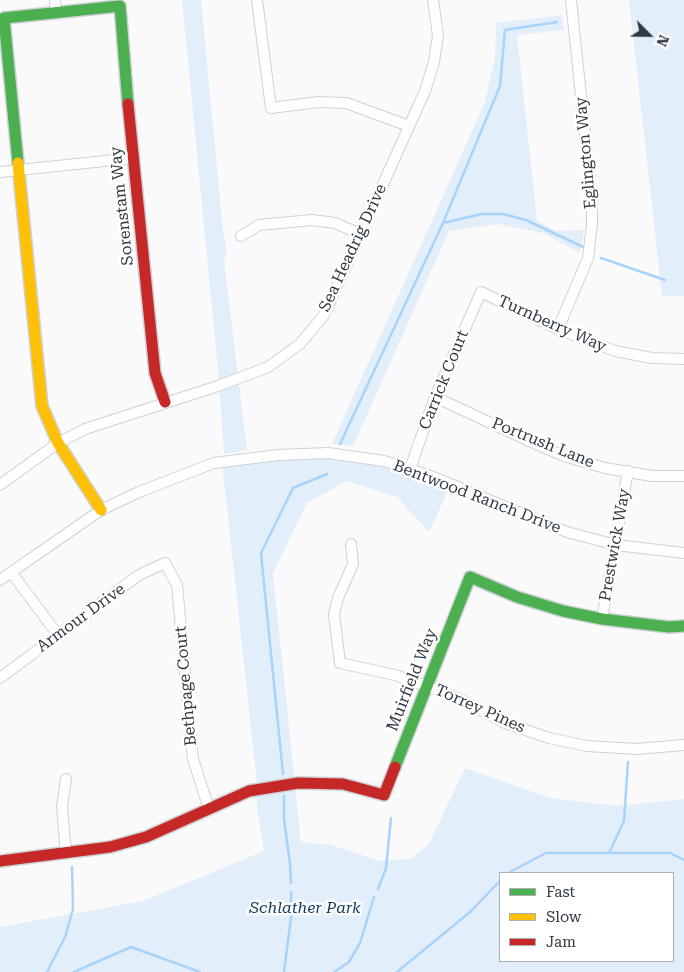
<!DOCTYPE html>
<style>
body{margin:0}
#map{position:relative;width:684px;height:972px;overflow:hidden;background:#fafafa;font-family:"Roboto Serif",serif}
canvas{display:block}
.legend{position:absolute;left:499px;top:872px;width:175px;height:90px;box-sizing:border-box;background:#fff;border:1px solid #acb0b3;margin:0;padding:6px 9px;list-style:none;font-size:15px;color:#2f3942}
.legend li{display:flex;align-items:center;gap:10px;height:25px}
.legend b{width:25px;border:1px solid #acb0b3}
.north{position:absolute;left:624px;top:10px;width:50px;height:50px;-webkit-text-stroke:4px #fff;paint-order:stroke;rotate:113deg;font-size:14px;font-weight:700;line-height:20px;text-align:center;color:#2f3942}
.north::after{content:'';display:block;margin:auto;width:18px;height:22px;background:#2f3942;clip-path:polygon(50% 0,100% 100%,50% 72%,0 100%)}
</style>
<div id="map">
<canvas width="684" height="972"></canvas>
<ul class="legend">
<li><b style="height:6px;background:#4caf50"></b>Fast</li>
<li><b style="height:6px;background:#ffc107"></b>Slow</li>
<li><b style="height:6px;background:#c62828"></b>Jam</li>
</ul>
<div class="north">N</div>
</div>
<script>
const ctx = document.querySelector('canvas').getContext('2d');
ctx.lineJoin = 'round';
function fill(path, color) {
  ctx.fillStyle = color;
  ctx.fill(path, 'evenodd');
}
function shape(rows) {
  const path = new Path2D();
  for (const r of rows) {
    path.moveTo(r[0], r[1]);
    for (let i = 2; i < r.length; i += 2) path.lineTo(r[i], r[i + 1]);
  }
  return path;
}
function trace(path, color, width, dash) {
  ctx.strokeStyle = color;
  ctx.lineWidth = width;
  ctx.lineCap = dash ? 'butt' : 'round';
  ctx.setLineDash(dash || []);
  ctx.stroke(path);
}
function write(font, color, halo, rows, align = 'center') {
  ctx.font = font + ' "Roboto Serif",serif';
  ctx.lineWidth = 5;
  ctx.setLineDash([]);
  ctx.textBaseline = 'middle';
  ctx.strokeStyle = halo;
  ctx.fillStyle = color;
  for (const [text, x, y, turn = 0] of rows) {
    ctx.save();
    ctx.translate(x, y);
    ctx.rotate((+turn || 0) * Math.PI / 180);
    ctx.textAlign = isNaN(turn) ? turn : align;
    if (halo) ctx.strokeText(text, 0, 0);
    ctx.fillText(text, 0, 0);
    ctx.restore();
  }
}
fill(shape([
 [182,0,201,0,223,232,227,250,224,261,247,450,224,454,218,369],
 [629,0,684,0,684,296,662,296],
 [562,15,564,30,517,35,537,221,556,231,584,230,580,253,543,233,498,224,449,231,353,446,332,444,485,102,495,57,496,23],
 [278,455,384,461,451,484,429,532,397,497,347,481,307,503,273,573,301,843,328,844,380,861,410,859,429,844,465,768,550,798,617,806,684,799,684,972,0,972,0,927,143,901,264,851,257,807,257,783,222,462],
 [500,873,673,873,673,961,500,961]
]), '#e2eef9');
trace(shape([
 [443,223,482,214,503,214,526,220,583,247],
 [601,258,665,280],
 [340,444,443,223,500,86,505,30,557,22],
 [283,774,261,553,293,488,327,474],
 [284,796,284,819,290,864,291,883],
 [609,853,624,821,628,762],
 [508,873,546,853,670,853,684,860],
 [378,889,386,868,391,818],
 [47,972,65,937,73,909,72,867],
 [74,972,131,947,200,972],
 [284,972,291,918,291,892],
 [334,972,349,962,360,943,374,897],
 [397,972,470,912,499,882]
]), '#a8d3fb', 2.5);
const street = shape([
 [55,0,56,12],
 [257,0,271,108,318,102,346,103,409,126],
 [0,172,133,158],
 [241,236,259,225,312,220,335,223,360,234],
 [558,329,588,258,592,224,592,202,571,0],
 [435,397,529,441,564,456,605,468,652,476,684,476],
 [410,469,435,397,481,292,558,329,615,351,652,358,684,359],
 [0,485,58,443,85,429,218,386,268,367,300,344,324,315,425,91,434,62,438,35,433,0],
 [351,544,353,564,338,598,334,614,340,663,395,675,427,686,460,699,505,723,549,738,587,746,637,749,684,745],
 [11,572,58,635],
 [0,580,101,510,139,492,214,463,278,455,328,453,384,461,410,469,441,480,567,532,616,545,684,553],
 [602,619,628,471],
 [0,678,139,575,165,563,177,585,193,759,209,809],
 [66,853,62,807,66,779]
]);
const fast = shape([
 [18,163,4,18,120,6,128,104],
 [395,767,470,577,517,597,563,611,602,619,669,627,684,626]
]);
const slow = shape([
 [18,163,42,406,58,443,101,510]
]);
const jam = shape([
 [128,104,155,373,165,402],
 [0,861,110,847,146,837,249,791,298,783,343,784,384,795,395,767]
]);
trace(street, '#cdd2d7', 12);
trace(fast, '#cdd2d7', 14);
trace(slow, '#cdd2d7', 14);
trace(jam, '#cdd2d7', 14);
trace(street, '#fefefe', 10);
trace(fast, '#4caf50', 11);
trace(slow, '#ffc107', 11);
trace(jam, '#c62828', 11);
write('16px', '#2f3942', '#fff', [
 ["Eglington Way",586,153,-95],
 ["Sorenstam Way",122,206,-96],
 ["Sea Headrig Drive",353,248,-65],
 ["Turnberry Way",552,324,24],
 ["Carrick Court",444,380,-68],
 ["Portrush Lane",543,443,22],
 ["Bentwood Ranch Drive",477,497,21],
 ["Prestwick Way",615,545,-80],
 ["Armour Drive",81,618,-36],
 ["Muirfield Way",412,680,-68],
 ["Bethpage Court",186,686,-95],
 ["Torrey Pines",480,709,24]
]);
write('italic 16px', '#0d3a5f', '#fff', [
 ["Schlather Park",305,908]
]);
</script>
